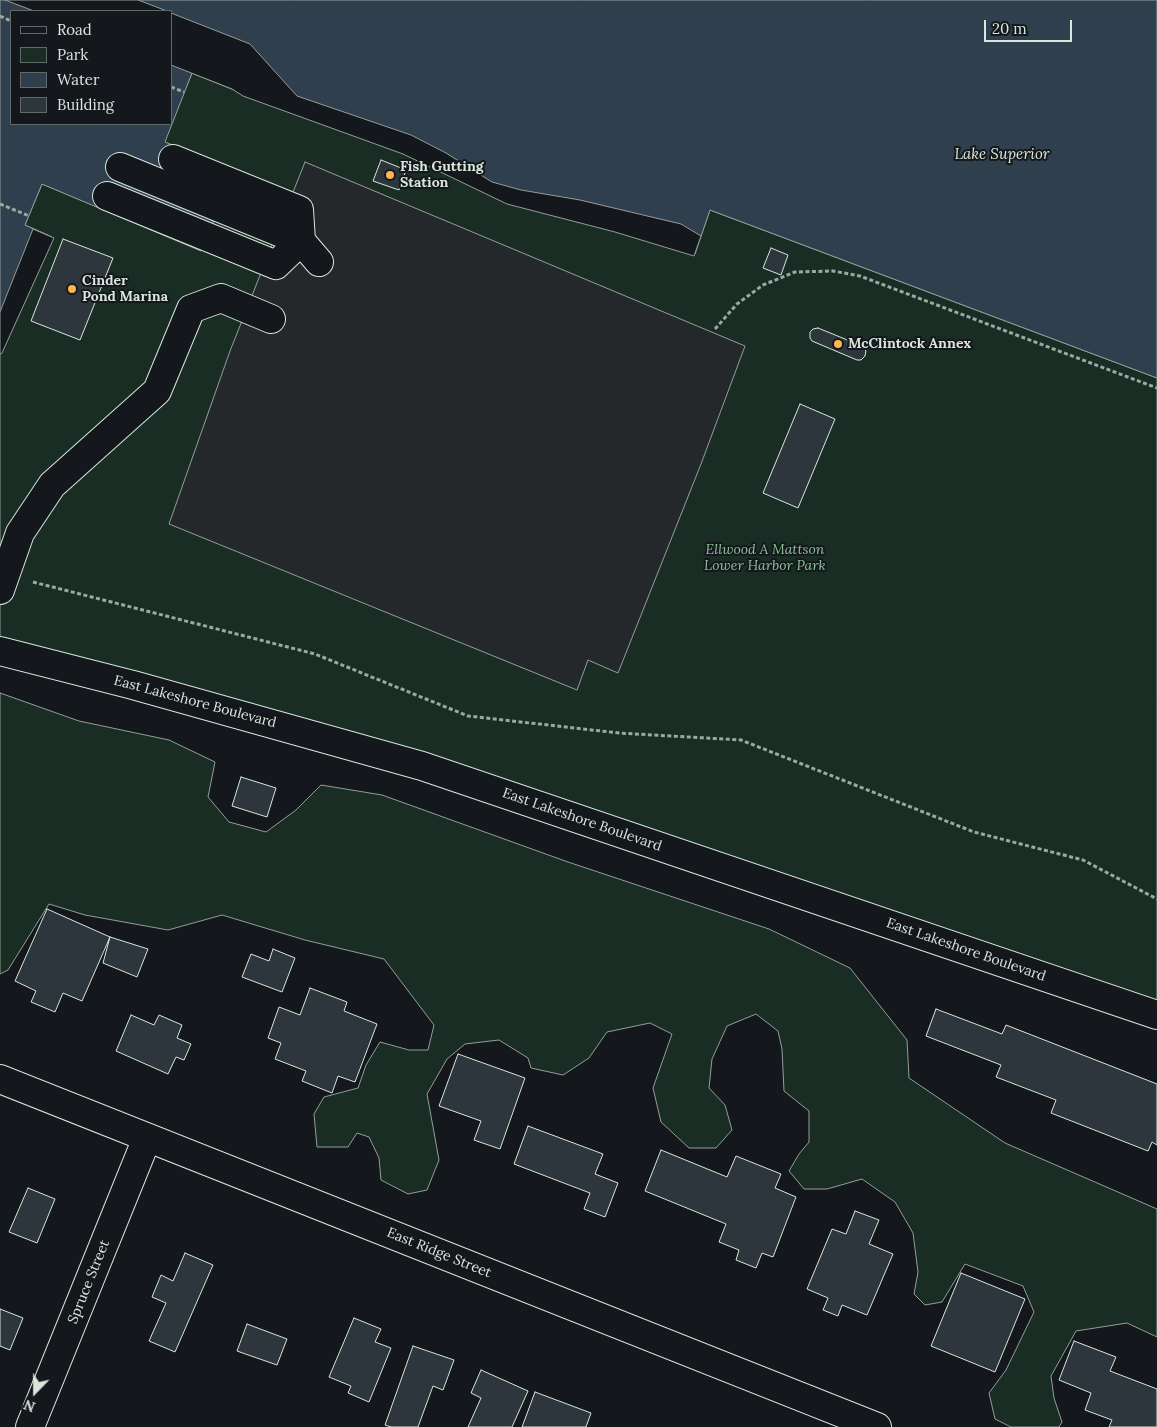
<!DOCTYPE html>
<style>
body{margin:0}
#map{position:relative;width:1157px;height:1427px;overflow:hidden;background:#14181c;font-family:Lora,serif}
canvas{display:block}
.legend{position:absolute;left:10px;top:10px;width:162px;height:115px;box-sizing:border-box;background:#14181c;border:1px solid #626a69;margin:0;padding:6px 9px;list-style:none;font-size:15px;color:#d8e6dc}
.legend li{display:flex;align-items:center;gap:10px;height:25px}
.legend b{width:25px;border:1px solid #626a69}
.north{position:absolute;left:10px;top:1367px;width:50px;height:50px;-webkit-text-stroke:4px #14181c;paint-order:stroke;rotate:202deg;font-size:14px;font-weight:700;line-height:20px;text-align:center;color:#d8e6dc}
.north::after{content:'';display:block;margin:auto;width:18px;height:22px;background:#d8e6dc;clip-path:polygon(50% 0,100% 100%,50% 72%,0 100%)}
.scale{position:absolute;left:984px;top:20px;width:88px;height:22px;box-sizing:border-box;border:2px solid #d8e6dc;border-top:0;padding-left:6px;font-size:15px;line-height:18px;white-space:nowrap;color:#d8e6dc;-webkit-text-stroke:4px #14181c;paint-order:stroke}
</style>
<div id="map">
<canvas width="1157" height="1427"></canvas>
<ul class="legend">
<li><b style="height:6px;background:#14181c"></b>Road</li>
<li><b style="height:14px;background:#1a2d24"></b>Park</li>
<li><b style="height:14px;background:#2f3f4d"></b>Water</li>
<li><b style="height:14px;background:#2c363c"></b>Building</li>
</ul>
<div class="north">N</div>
<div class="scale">20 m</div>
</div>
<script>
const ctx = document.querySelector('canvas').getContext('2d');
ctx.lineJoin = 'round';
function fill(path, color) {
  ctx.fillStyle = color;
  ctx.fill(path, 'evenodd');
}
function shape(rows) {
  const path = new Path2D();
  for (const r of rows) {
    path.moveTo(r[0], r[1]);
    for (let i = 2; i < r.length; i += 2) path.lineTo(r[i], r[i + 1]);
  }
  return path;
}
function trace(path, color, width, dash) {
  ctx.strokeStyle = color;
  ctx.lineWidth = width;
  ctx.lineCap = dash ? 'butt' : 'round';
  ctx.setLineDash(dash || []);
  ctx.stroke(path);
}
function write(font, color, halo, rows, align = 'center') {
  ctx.font = font + ' Lora,serif';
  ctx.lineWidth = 4;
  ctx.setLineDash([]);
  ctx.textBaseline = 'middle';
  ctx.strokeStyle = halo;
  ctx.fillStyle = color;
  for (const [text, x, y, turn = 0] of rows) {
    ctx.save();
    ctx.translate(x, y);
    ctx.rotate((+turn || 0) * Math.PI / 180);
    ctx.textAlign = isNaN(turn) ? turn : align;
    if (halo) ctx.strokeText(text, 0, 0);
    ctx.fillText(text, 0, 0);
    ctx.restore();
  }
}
const green = shape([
 [192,73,232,89,701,236,710,210,1157,378,1157,1015,422,766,0,651,0,352,52,237,25,225,42,184,201,250,234,170,164,142,192,73],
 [0,693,79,721,169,740,215,762,208,797,229,822,266,832,296,810,321,785,382,795,568,862,769,929,850,968,907,1040,909,1078,1005,1143,1157,1209,1157,1337,1127,1323,1076,1331,1051,1376,1054,1398,1062,1422,1059,1427,1011,1427,995,1419,989,1393,1006,1370,1034,1312,1023,1286,965,1264,942,1302,925,1305,914,1294,918,1272,913,1233,895,1202,862,1179,827,1189,804,1189,789,1171,799,1154,809,1142,809,1111,784,1091,782,1049,778,1031,756,1014,727,1026,712,1059,709,1088,725,1105,732,1130,716,1148,689,1148,661,1122,653,1088,672,1034,650,1023,607,1032,589,1058,563,1075,531,1068,528,1058,499,1040,465,1044,447,1059,427,1094,439,1160,427,1190,408,1194,381,1180,379,1158,369,1137,357,1133,348,1147,317,1147,314,1114,324,1097,358,1088,366,1065,380,1042,409,1050,428,1050,434,1025,384,959,305,940,222,915,168,930,85,915,49,904,8,970,0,974,0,693]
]);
fill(green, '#1a2d24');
trace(green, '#939e99', 1);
const parking = shape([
 [305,162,745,346,701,464,618,673,588,660,577,690,169,524,230,351,305,162]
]);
fill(parking, '#24282b');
trace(parking, '#939e99', 1);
const water = shape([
 [0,0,1157,0,1157,378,710,210,695,254,616,229,232,89,192,73,165,142,235,170,201,251,42,184,25,225,52,237,0,352,0,0],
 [11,11,171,11,171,124,11,124,11,11]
]);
fill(water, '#2f3f4d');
trace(water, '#939e99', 1);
const pier = shape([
 [5,0,138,0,167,11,34,11,5,0],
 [171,13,250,44,297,96,411,135,446,153,492,182,521,190,580,200,681,224,701,236,694,256,615,232,507,204,403,154,243,96,232,89,171,65,171,13],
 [33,229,54,238,2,353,0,354,0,312,33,229]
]);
fill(pier, '#14181c');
trace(pier, '#939e99', 1);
const building = shape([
 [381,160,406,170,399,190,373,181,381,160],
 [63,239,113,258,80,340,31,321,63,239],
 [771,248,788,255,781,275,763,268,771,248],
 [818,328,862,346,866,351,865,356,861,360,857,360,812,341,810,338,810,332,813,329,818,328],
 [800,404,835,419,798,508,763,493,800,404],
 [241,777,276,788,267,817,232,806,241,777],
 [47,909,110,937,82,1001,63,993,55,1012,31,1002,36,991,15,981,47,909],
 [110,937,148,949,137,977,103,963,110,937],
 [273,949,295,958,282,992,242,977,251,954,269,961,273,949],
 [310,988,347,1002,344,1011,377,1024,355,1082,338,1076,332,1093,302,1081,306,1071,275,1059,281,1043,268,1038,279,1007,300,1015,310,988],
 [936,1009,1002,1034,1006,1025,1157,1084,1157,1145,1152,1142,1148,1151,1051,1113,1056,1100,996,1077,1001,1065,926,1036,936,1009],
 [131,1015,154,1025,159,1015,182,1025,177,1038,191,1044,184,1060,176,1057,168,1074,116,1051,131,1015],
 [458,1054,525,1078,500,1149,474,1140,481,1121,439,1106,458,1054],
 [528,1126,603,1154,595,1174,618,1183,605,1217,584,1209,590,1193,514,1164,528,1126],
 [661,1150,727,1177,736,1156,781,1174,775,1188,796,1197,773,1257,762,1253,756,1268,736,1260,739,1250,719,1242,726,1224,645,1191,661,1150],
 [28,1188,55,1199,37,1243,9,1232,28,1188],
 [855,1211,879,1220,869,1244,893,1254,867,1315,842,1305,838,1316,823,1310,828,1298,807,1289,832,1229,846,1234,855,1211],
 [185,1253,213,1265,175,1352,149,1341,166,1303,152,1297,161,1275,173,1281,185,1253],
 [961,1273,1025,1299,995,1372,931,1346,961,1273],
 [0,1309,23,1318,10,1350,0,1346,0,1309],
 [354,1318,381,1329,375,1342,391,1348,369,1402,348,1393,351,1386,329,1377,354,1318],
 [247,1324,287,1339,277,1365,237,1351,247,1324],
 [1074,1341,1116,1357,1110,1371,1157,1389,1157,1427,1109,1427,1112,1420,1085,1410,1091,1393,1059,1380,1074,1341],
 [413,1346,454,1360,443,1390,433,1386,418,1427,391,1427,385,1425,413,1346],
 [481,1370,528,1391,512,1427,468,1427,481,1398,471,1393,481,1370],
 [535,1392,591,1413,586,1427,522,1427,535,1392]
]);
fill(building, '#2c363c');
trace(building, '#d8e6dc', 1);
const minor = shape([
 [120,167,301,241,319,262],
 [107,196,276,265,301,241,299,210,173,159],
 [0,590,20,533,52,485,157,391,191,309,221,298,271,319],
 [0,651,133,685,422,766,1157,1015],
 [0,1079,877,1427],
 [30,1427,147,1138]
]);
trace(minor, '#d8e6dc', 30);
trace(shape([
 [0,16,11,21],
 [171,87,184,92],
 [0,204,29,216],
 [715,329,737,304,763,285,795,272,833,271,860,276,1157,388],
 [33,582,315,654,468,716,619,733,741,740,974,832,1083,860,1157,899]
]), '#9da8a2', 3, [4, 2.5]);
trace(minor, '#14181c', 28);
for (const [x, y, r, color] of [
 [390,175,5,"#ffb74d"],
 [72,289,5,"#ffb74d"],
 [838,344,5,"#ffb74d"]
]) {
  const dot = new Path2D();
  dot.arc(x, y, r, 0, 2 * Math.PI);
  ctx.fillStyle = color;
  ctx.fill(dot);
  trace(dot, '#14181c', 2);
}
write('bold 14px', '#d8e6dc', '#14181c', [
 ["Fish Gutting",400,167],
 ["Station",400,183],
 ["Cinder",82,281],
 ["Pond Marina",82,297],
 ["McClintock Annex",848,344]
], 'left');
write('italic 14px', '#8ac095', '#14181c', [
 ["Ellwood A Mattson",765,550],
 ["Lower Harbor Park",765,566]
]);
write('14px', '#d8e6dc', '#14181c', [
 ["East Lakeshore Boulevard",195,702,15],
 ["East Lakeshore Boulevard",582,820,19],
 ["East Lakeshore Boulevard",966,950,19],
 ["East Ridge Street",439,1253,22],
 ["Spruce Street",89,1282,-68]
]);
write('italic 15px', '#d8e6dc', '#14181c', [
 ["Lake Superior",1002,155]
]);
</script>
